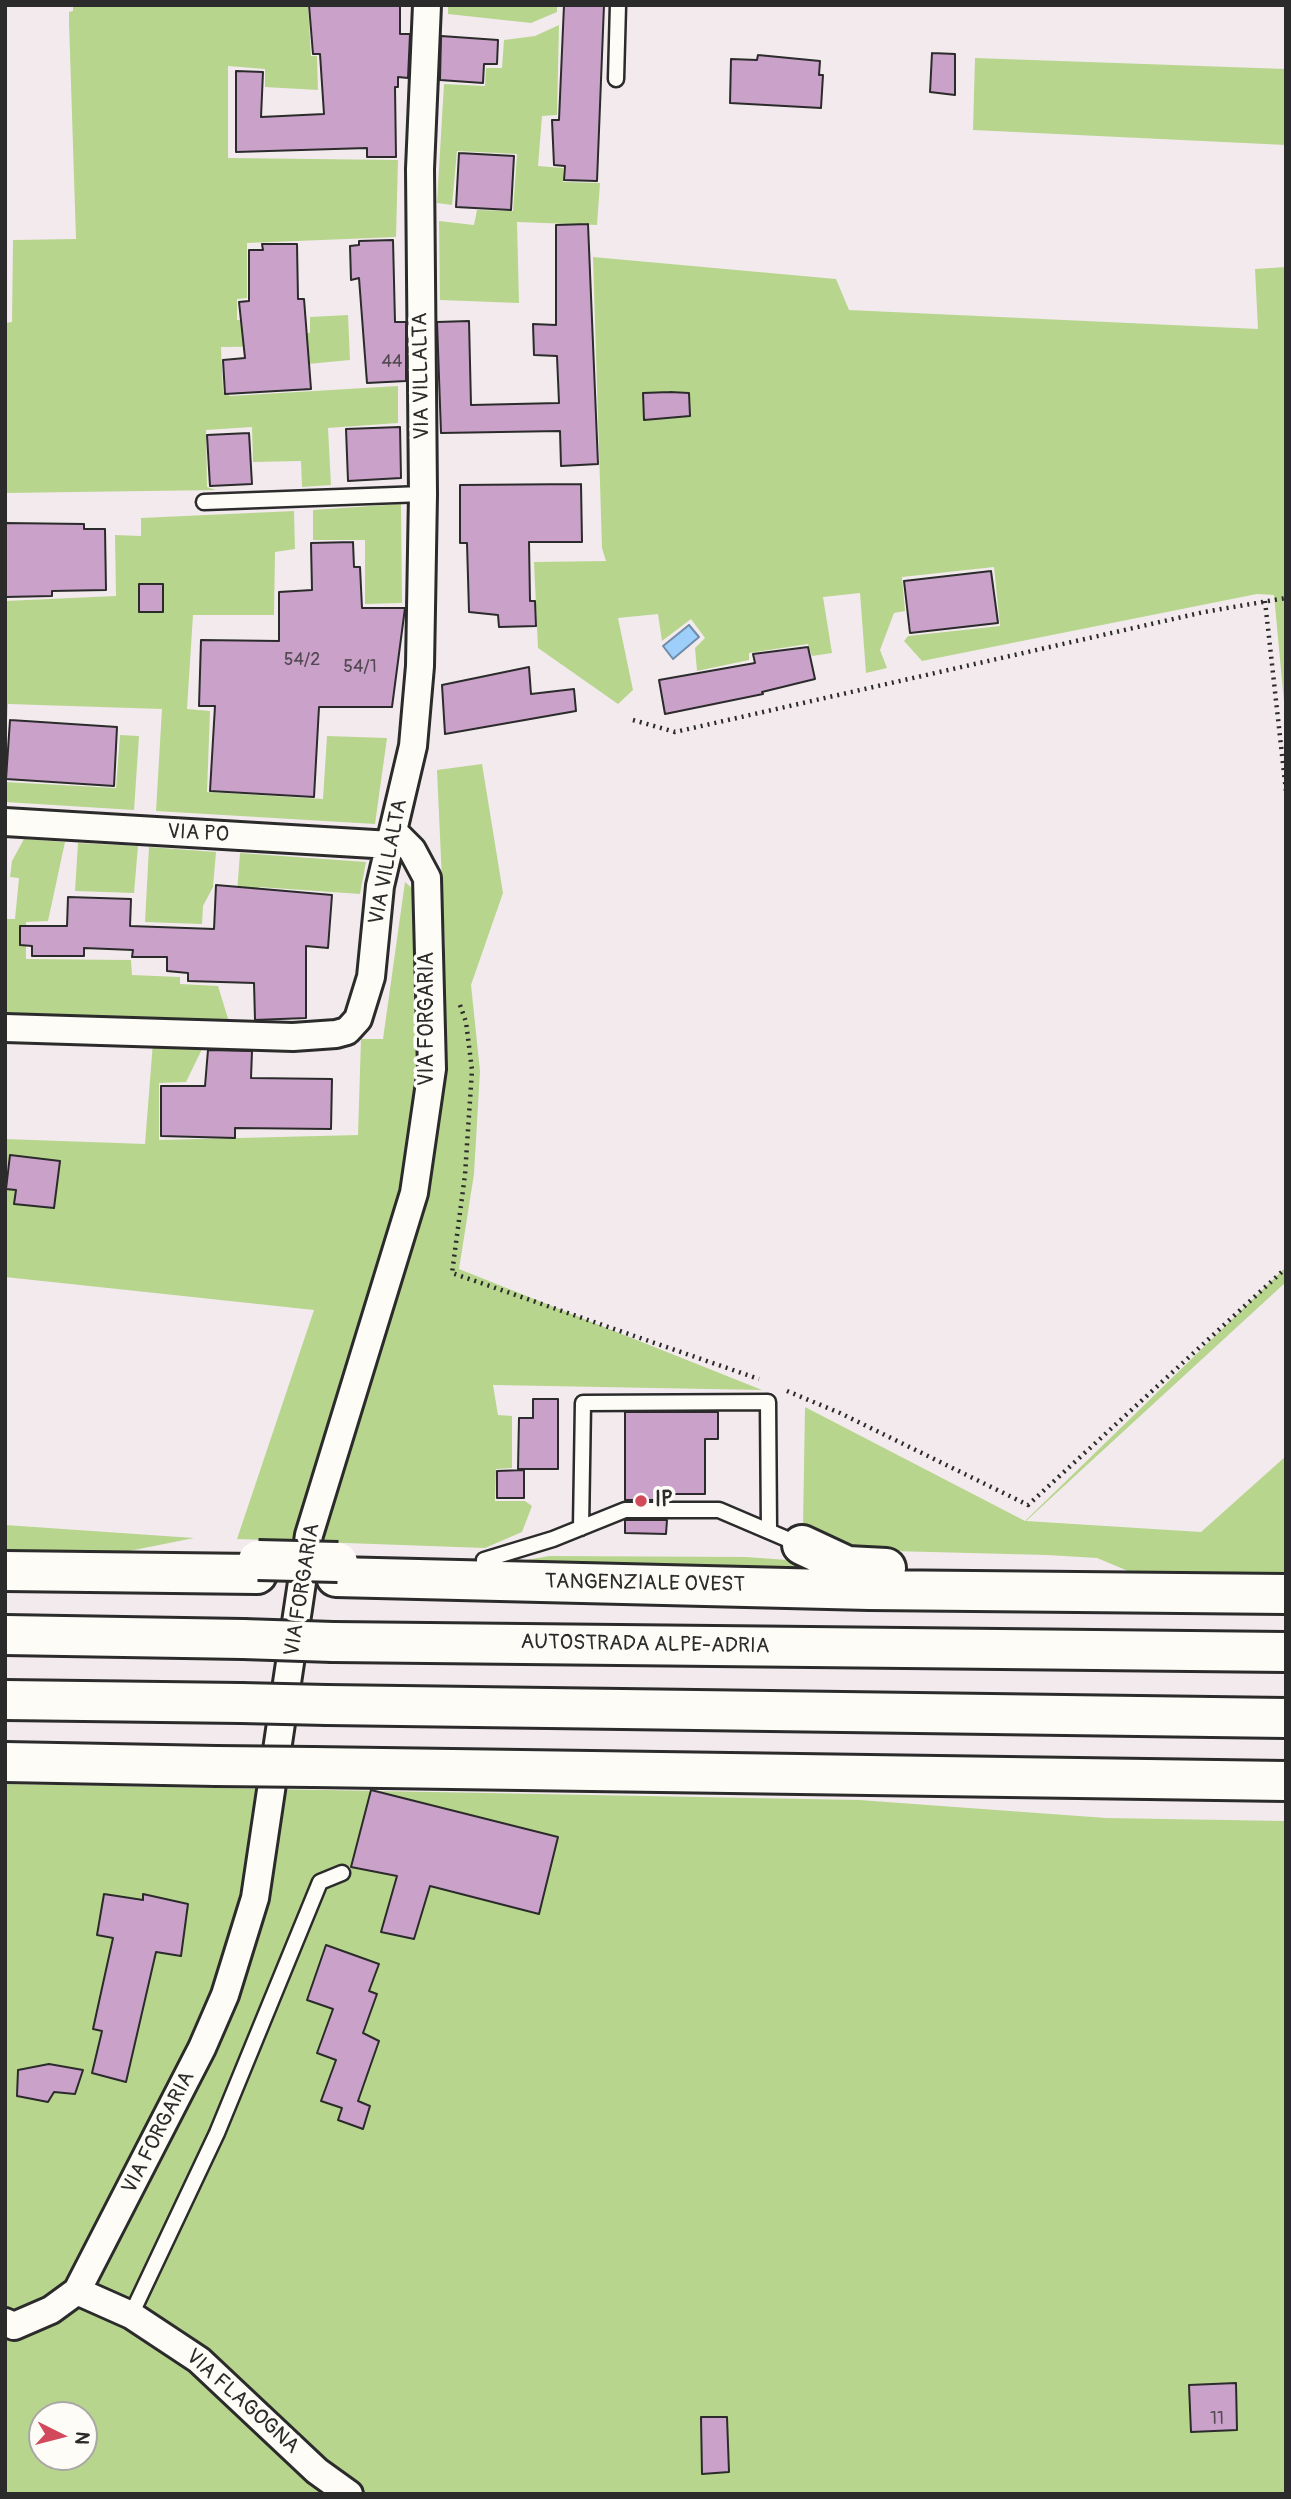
<!DOCTYPE html>
<style>
body{margin:0}
#map{position:relative;width:1291px;height:2499px;overflow:hidden;background:#f3eaee;font-family:Pangolin,sans-serif}
canvas{display:block}
.frame{position:absolute;inset:0;border:7px solid #2b2b2b;pointer-events:none}
.north{position:absolute;left:28px;top:2401px;width:70px;height:70px;box-sizing:border-box;background:#fdfcf7;border:2px solid #a9a8a5;border-radius:50%;rotate:96deg;font-size:19px;font-weight:700;line-height:28px;text-align:center;color:#2b2b2b}
.north::after{content:'';display:block;margin:auto;width:24px;height:32px;background:#d1495b;clip-path:polygon(50% 0,100% 100%,50% 72%,0 100%)}
</style>
<div id="map">
<canvas width="1291" height="2499"></canvas>
<div class="frame"></div>
<div class="north">N</div>
</div>
<script>
const ctx = document.querySelector('canvas').getContext('2d');
ctx.lineJoin = 'round';
function fill(path, color) {
  ctx.fillStyle = color;
  ctx.fill(path, 'evenodd');
}
function shape(rows) {
  const path = new Path2D();
  for (const r of rows) {
    path.moveTo(r[0], r[1]);
    for (let i = 2; i < r.length; i += 2) path.lineTo(r[i], r[i + 1]);
  }
  return path;
}
function trace(path, color, width, dash) {
  ctx.strokeStyle = color;
  ctx.lineWidth = width;
  ctx.lineCap = dash ? 'butt' : 'round';
  ctx.setLineDash(dash || []);
  ctx.stroke(path);
}
function write(font, color, halo, rows, align = 'center') {
  ctx.font = font + ' Pangolin,sans-serif';
  ctx.lineWidth = 7;
  ctx.setLineDash([]);
  ctx.textBaseline = 'middle';
  ctx.strokeStyle = halo;
  ctx.fillStyle = color;
  for (const [text, x, y, turn = 0] of rows) {
    ctx.save();
    ctx.translate(x, y);
    ctx.rotate((+turn || 0) * Math.PI / 180);
    ctx.textAlign = isNaN(turn) ? turn : align;
    if (halo) ctx.strokeText(text, 0, 0);
    ctx.fillText(text, 0, 0);
    ctx.restore();
  }
}
fill(shape([
 [73,5,308,5,311,56,317,56,318,90,265,87,265,69,228,66,228,158,398,160,396,237,247,243,247,298,237,299,237,320,282,318,283,334,310,333,310,317,348,315,350,360,308,364,307,346,221,347,223,392,230,396,398,386,398,423,328,428,331,485,302,487,301,461,253,462,252,427,206,430,207,487,216,490,5,493,5,323,12,322,13,240,76,239,69,22,69,12,73,11],
 [448,5,557,5,557,12,531,23,448,14],
 [559,25,557,115,542,116,538,166,563,168,563,182,600,183,597,225,517,222,519,303,440,300,439,221,474,225,477,210,513,211,517,154,457,151,452,205,437,203,444,84,485,86,486,68,502,68,504,40,535,36],
 [975,58,1286,69,1286,145,973,130],
 [593,257,836,279,849,310,1258,329,1255,269,1286,267,1286,723,1274,595,1257,594,922,661,904,641,908,636,1000,626,994,567,902,577,905,611,894,613,880,650,887,668,866,673,860,593,823,597,832,653,812,656,808,644,749,653,749,660,697,671,695,648,705,638,691,619,662,641,658,614,618,618,633,690,618,704,538,648,534,562,606,561,602,548],
 [401,504,402,603,365,604,365,540,313,540,313,510],
 [294,511,295,549,275,552,274,615,193,615,187,709,210,711,207,792,323,799,327,736,387,738,375,824,156,811,162,709,8,704,5,754,5,601,116,596,115,535,141,536,141,518],
 [120,735,139,736,134,810,5,802,5,782,116,788],
 [482,764,503,893,471,985,480,1071,474,1174,459,1269,762,1390,493,1385,498,1415,512,1416,512,1468,496,1469,495,1501,525,1501,532,1506,522,1532,485,1548,318,1542,445,1071,445,947,437,770],
 [24,839,65,842,48,921,26,922,26,959,131,960,132,975,180,977,180,984,218,986,230,1025,5,1014,5,919,15,919,19,878,10,877,12,861],
 [78,843,138,846,134,893,75,891],
 [149,847,216,852,213,887,203,906,202,924,145,922],
 [240,853,366,862,360,894,259,887,256,920,236,906],
 [405,882,415,891,418,1066,402,1189,294,1541,237,1539,314,1310,5,1277,5,1139,145,1144,153,1042,205,1043,186,1082,159,1083,159,1140,358,1135,361,1039,383,1039],
 [1286,1267,1286,1282,1026,1521,1201,1532,1286,1456,1286,1578,1140,1576,1097,1558,1047,1555,853,1550,820,1540,803,1525,805,1407,1025,1521],
 [5,1525,194,1538,119,1553,5,1552],
 [549,1556,746,1557,802,1561,811,1571,517,1565,521,1561],
 [5,1784,859,1800,1106,1818,1286,1821,1286,2494,5,2494],
 [42,2415,84,2415,84,2457,42,2457]
]), '#b8d58e');
const water = shape([
 [689,625,699,637,673,659,663,646,689,625]
]);
fill(water, '#9dcffa');
trace(water, '#6f8da7', 2);
const building = shape([
 [309,5,400,5,400,34,410,34,408,78,398,77,398,87,395,87,396,157,367,157,367,148,236,152,236,71,263,72,261,117,324,114,320,54,313,54,309,5],
 [564,5,604,5,597,181,564,180,565,166,554,165,552,120,559,120,564,5],
 [441,36,498,40,497,64,484,64,483,83,440,80,441,36],
 [932,53,955,54,955,95,930,92,932,53],
 [758,55,820,61,819,75,823,75,821,108,730,103,731,59,757,60,758,55],
 [459,153,514,156,511,210,456,207,459,153],
 [588,224,598,464,561,466,560,431,441,433,437,322,469,321,471,405,559,403,557,356,534,355,533,324,556,325,556,225,588,224],
 [393,240,395,322,406,322,406,381,367,383,359,278,351,280,350,246,359,245,359,241,393,240],
 [262,244,297,244,298,299,304,299,311,389,225,394,223,360,245,358,239,302,249,301,249,250,263,250,262,244],
 [670,392,689,393,690,416,644,420,643,393,670,392],
 [400,427,401,478,348,481,346,429,400,427],
 [249,433,252,484,210,486,207,435,249,433],
 [581,484,582,542,529,542,530,601,535,601,536,626,499,627,498,615,469,612,467,543,460,543,460,485,581,484],
 [5,523,84,524,84,529,105,529,106,590,52,591,52,596,5,597,5,523],
 [353,542,354,567,360,567,362,608,405,608,392,707,319,707,314,797,210,791,215,706,199,706,201,640,279,641,279,592,312,590,311,543,353,542],
 [991,571,998,623,910,633,904,581,991,571],
 [139,584,163,584,163,612,139,612,139,584],
 [808,647,815,679,762,692,763,694,665,714,659,680,755,663,753,654,808,647],
 [529,667,531,694,574,689,576,711,445,734,442,685,529,667],
 [10,720,117,727,114,786,6,779,10,720],
 [216,885,332,895,328,948,306,946,306,1018,255,1020,254,983,188,981,188,973,167,971,167,957,132,957,133,950,84,948,84,956,32,956,32,946,20,945,20,926,67,926,68,897,131,899,130,926,214,929,216,885],
 [208,1050,252,1051,251,1078,332,1079,331,1129,235,1128,235,1138,161,1136,161,1086,205,1086,208,1050],
 [10,1155,60,1161,54,1208,14,1204,16,1190,6,1189,10,1155],
 [533,1399,558,1399,558,1469,518,1469,519,1418,533,1418,533,1399],
 [625,1412,718,1412,718,1439,705,1439,705,1494,667,1494,667,1500,625,1500,625,1412],
 [524,1470,524,1498,497,1498,497,1471,524,1470],
 [625,1520,667,1520,666,1534,625,1533,625,1520],
 [371,1790,558,1837,539,1914,430,1886,414,1939,381,1932,397,1876,351,1867,371,1790],
 [104,1894,143,1900,143,1894,188,1904,181,1956,156,1952,126,2082,92,2073,102,2031,93,2029,113,1938,97,1935,104,1894],
 [326,1945,379,1964,369,1991,377,1994,363,2033,379,2041,358,2101,370,2106,363,2129,338,2120,342,2108,321,2101,336,2060,317,2053,333,2009,307,2000,326,1945],
 [49,2064,83,2070,75,2094,54,2092,48,2102,17,2096,18,2070,49,2064],
 [1236,2383,1237,2430,1191,2432,1189,2385,1236,2383],
 [701,2417,727,2417,729,2472,702,2474,701,2417]
]);
fill(building, '#caa2c9');
trace(building, '#2b2b2b', 2);
const lane = shape([
 [616,79,618,5],
 [204,502,423,494],
 [581,1528,583,1403,768,1402,769,1530],
 [484,1560,553,1539,625,1510,719,1510,801,1545],
 [131,2315,217,2133,320,1882,342,1873]
]);
const street = shape([
 [5,822,391,845],
 [5,1028,293,1037,336,1034,347,1031,358,1019,371,977,380,886,413,746,420,666,423,494,420,169,427,5],
 [77,2291,131,2315,199,2360,317,2471,349,2494],
 [5,2322,14,2326,51,2310,77,2291,202,2048,225,1995,255,1898,309,1535,414,1193,432,1069,427,878,412,850,393,831]
]);
const highway = shape([
 [802,1545,847,1566,886,1568],
 [5,1571,257,1574],
 [336,1577,869,1590,1286,1594],
 [5,1635,243,1639],
 [333,1642,1286,1652],
 [5,1700,241,1703],
 [327,1705,1286,1718],
 [5,1762,216,1766],
 [313,1767,1286,1781]
]);
trace(lane, '#2b2b2b', 19);
trace(street, '#2b2b2b', 32);
trace(highway, '#2b2b2b', 44);
trace(shape([
 [1265,601,1286,791],
 [633,720,675,732,1204,612,1286,598],
 [460,1005,466,1022,472,1070,465,1175,452,1273,759,1379],
 [787,1391,840,1413,1028,1505,1286,1268]
]), '#2b2b2b', 4.5, [2, 5]);
trace(lane, '#fdfcf7', 14);
trace(street, '#fdfcf7', 26);
trace(highway, '#fdfcf7', 38);
const highwayBridge = shape([
 [258,1560,338,1562],
 [243,1639,333,1642],
 [241,1703,327,1705],
 [216,1766,313,1767]
]);
trace(highwayBridge, '#2b2b2b', 44, []);
trace(highwayBridge, '#fdfcf7', 38);
for (const [x, y, r, color] of [
 [641,1501,7,"#d1495b"]
]) {
  const dot = new Path2D();
  dot.arc(x, y, r, 0, 2 * Math.PI);
  ctx.fillStyle = color;
  ctx.fill(dot);
  trace(dot, '#fdfcf7', 2.5);
}
write('18px', '#534952', null, [
 ["44",392,362],
 ["54/2",302,660],
 ["54/1",360,667],
 ["11",1217,2419]
]);
write('21px', '#2b2b2b', '#fdfcf7', [
 ["VIA VILLALTA",422,376,-91],
 ["VIA PO",198,834,3],
 ["VIA VILLALTA",389,862,-79],
 ["VIA FORGARIA",428,1019,-90],
 ["TANGENZIALE OVEST",645,1584,1],
 ["VIA FORGARIA",303,1590,-81],
 ["AUTOSTRADA ALPE-ADRIA",645,1645,1],
 ["VIA FORGARIA",159,2133,-63],
 ["VIA FLAGOGNA",242,2402,42]
]);
write('bold 21px', '#2b2b2b', '#fdfcf7', [
 ["IP",655,1501]
], 'left');
</script>
